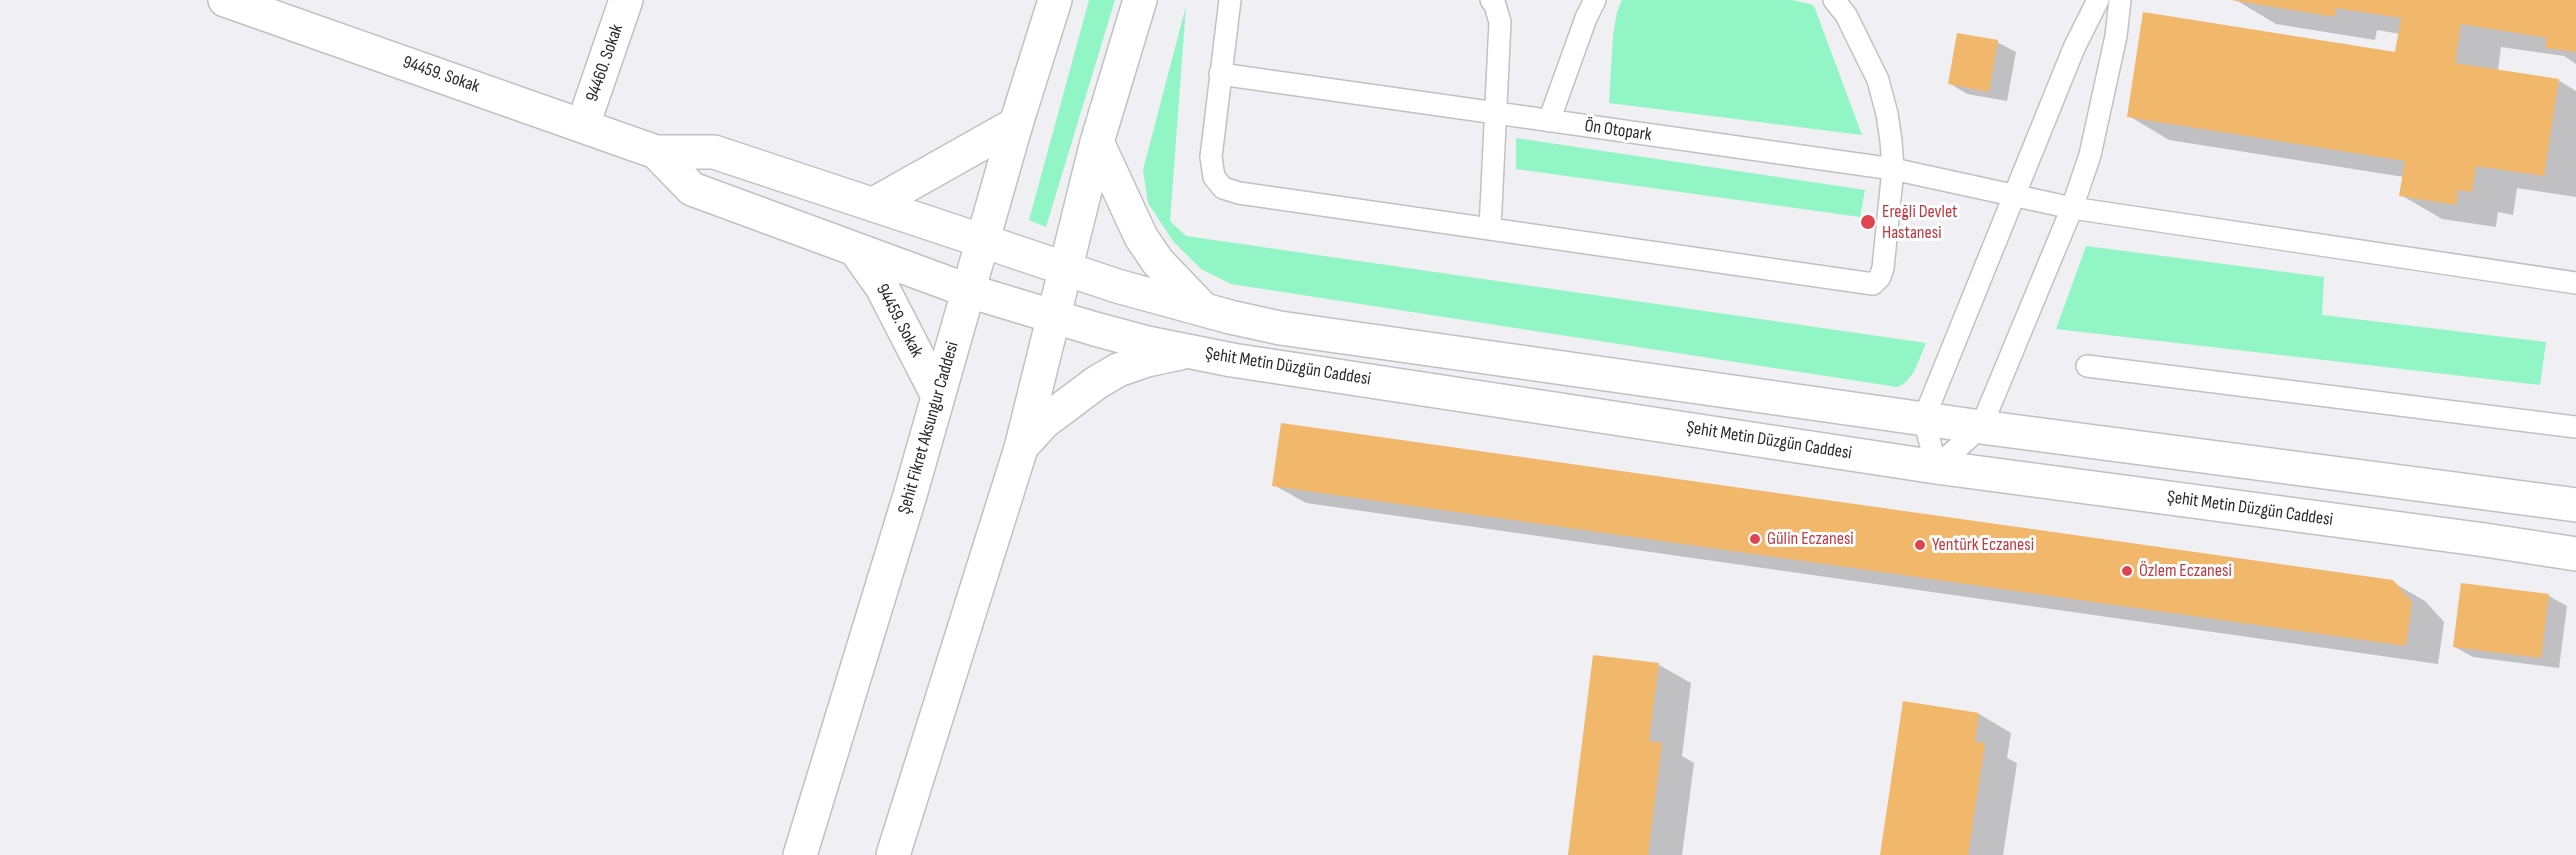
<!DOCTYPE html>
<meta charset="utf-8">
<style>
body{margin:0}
canvas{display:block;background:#f0eff3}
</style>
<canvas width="2576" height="855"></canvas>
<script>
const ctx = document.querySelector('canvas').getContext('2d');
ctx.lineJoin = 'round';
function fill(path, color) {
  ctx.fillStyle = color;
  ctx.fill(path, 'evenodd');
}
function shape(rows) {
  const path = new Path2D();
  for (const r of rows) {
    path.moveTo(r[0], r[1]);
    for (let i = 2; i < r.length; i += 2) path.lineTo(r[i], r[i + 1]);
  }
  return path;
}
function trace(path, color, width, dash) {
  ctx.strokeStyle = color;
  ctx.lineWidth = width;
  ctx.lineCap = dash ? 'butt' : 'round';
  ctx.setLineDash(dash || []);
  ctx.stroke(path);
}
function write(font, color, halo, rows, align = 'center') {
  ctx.font = font + ' "Sofia Sans Condensed",sans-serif';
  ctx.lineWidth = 6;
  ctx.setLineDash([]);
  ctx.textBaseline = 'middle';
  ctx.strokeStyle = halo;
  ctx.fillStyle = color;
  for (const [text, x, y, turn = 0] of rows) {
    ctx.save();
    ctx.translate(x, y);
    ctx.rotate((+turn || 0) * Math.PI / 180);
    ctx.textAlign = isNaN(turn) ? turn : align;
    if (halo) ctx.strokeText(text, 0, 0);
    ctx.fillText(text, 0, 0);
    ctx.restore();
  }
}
fill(shape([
 [1089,0,1115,0,1046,227,1029,220],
 [1622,0,1792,0,1810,4,1814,6,1862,135,1609,103,1613,35,1617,12],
 [1186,6,1170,221,1186,236,1926,343,1914,372,1904,384,1897,387,1231,284,1201,269,1173,241,1148,203,1143,170],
 [1516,138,1865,190,1860,217,1516,169],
 [2086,246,2324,277,2322,315,2546,342,2540,385,2056,329]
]), '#92f5c5');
fill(shape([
 [2236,0,2576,0,2576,64,2564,56,2501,47,2498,71,2558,80,2576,91,2576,197,2517,188,2513,215,2498,212,2496,227,2442,219,2401,195,2404,177,2169,140,2129,116,2397,54,2400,34,2377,30,2375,40,2276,24],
 [1997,42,2016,52,2007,101,1967,94,1949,83],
 [1274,485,2392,582,2425,601,2444,622,2438,664,1306,503],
 [2549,596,2567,606,2559,668,2473,657,2455,647],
 [1595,656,1659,665,1691,683,1682,756,1694,763,1682,855,1569,855],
 [1979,714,2011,733,2007,758,2017,763,2003,855,1881,855]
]), '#0003');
fill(shape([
 [2231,0,2576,0,2576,52,2545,48,2547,38,2461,24,2455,63,2559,79,2544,176,2476,166,2472,192,2458,190,2456,205,2399,196,2405,161,2127,117,2143,12,2395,52,2401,18,2336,8,2335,17],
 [1957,33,1998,40,1989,92,1948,84],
 [1281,423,2393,580,2412,602,2406,646,1272,486],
 [2461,583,2549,594,2541,658,2453,647],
 [1593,655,1659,663,1649,741,1662,743,1648,855,1568,855],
 [1903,701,1979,713,1975,742,1985,743,1968,855,1880,855]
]), '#f1b76a');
const service = shape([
 [1230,0,1211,157,1214,177,1223,188,1239,193,1490,229,1500,22,1495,5,1491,0],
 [2098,0,2074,48,1924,418,1936,467,1981,427,2072,208,2090,155,2116,36,2120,0],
 [1220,74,1893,169,2072,208,2576,283],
 [1549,121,1586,18,1595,0],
 [1490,229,1873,284,1880,277,1883,268,1893,169,1891,141,1887,114,1878,80,1846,15,1834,0],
 [2087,366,2576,427]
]);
const minor = shape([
 [225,0,656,152,714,152,983,241],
 [583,125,626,0],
 [656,152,692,189,969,291],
 [874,204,1016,124],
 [855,249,882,287,938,396]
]);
const secondary = shape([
 [1097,142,1141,237,1158,262,1202,308],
 [983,241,1117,286,1230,317,1280,328,1981,427,2576,505],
 [969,291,1095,329,1147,343,1232,360,1936,467,2485,540,2576,554],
 [1022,446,1044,422,1096,383,1118,370,1147,360,1180,353],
 [800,855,910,495,1016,124,1055,0],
 [893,855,1021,448,1097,142,1140,0]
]);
trace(service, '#c1c1c4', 24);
trace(minor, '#c1c1c4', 36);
trace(secondary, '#c1c1c4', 36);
trace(service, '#fff', 21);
trace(minor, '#fff', 33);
trace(secondary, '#fff', 33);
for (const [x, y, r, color] of [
 [1868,222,8,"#e0444e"],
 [1755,539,6,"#e0444e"],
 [1920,545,6,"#e0444e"],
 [2127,571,6,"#e0444e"]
]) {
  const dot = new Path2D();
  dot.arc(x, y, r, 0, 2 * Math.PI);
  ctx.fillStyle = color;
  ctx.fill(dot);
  trace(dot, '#fff', 2);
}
write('18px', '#2a2a2b', '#fff', [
 ["94460. Sokak",605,63,-71],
 ["94459. Sokak",441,75,19],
 ["Ön Otopark",1618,131,8],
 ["94459. Sokak",899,321,62],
 ["Şehit Metin Düzgün Caddesi",1288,367,9],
 ["Şehit Fikret Aksungur Caddesi",929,428,-74],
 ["Şehit Metin Düzgün Caddesi",1769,441,9],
 ["Şehit Metin Düzgün Caddesi",2250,509,8]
]);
write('18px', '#be3a42', '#fff', [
 ["Ereğli Devlet",1882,212],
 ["Hastanesi",1882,233],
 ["Gülin Eczanesi",1767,539],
 ["Yentürk Eczanesi",1932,545],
 ["Özlem Eczanesi",2139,571]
], 'left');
</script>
